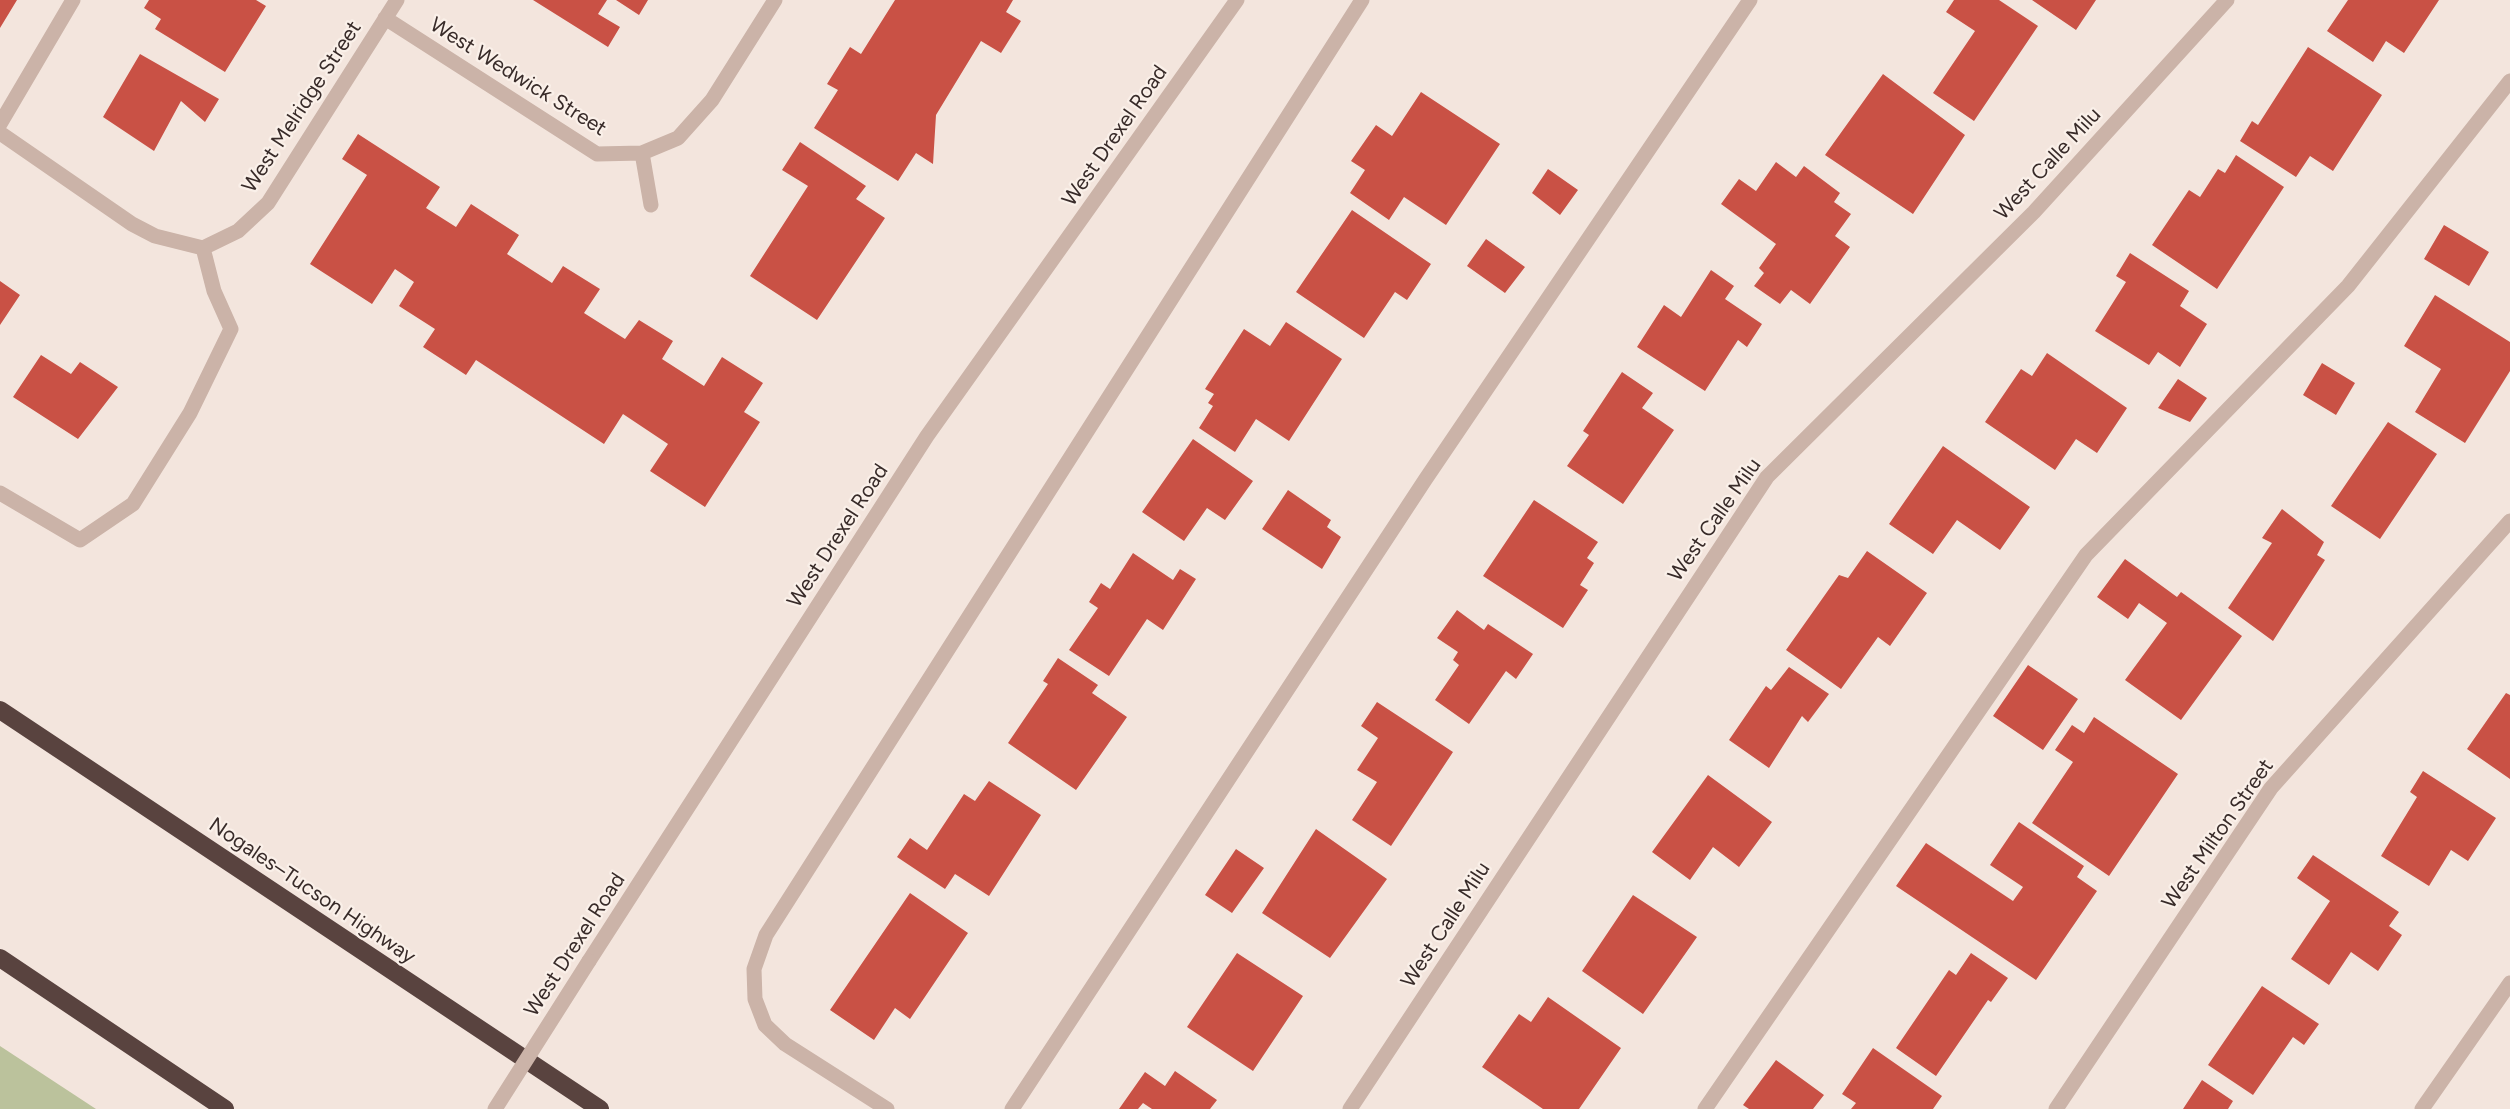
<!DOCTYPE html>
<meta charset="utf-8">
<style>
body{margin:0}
canvas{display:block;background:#f3e5dd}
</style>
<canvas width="2510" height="1109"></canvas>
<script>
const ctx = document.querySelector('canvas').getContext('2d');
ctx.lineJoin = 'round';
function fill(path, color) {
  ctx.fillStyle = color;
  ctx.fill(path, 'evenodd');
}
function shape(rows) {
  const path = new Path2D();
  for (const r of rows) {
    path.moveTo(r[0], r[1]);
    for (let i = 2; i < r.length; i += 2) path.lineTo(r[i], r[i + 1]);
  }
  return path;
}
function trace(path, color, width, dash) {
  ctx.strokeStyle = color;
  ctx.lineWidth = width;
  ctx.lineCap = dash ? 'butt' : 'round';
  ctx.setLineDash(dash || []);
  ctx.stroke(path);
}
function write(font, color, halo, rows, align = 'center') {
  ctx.font = font + ' Figtree,sans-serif';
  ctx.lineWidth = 4.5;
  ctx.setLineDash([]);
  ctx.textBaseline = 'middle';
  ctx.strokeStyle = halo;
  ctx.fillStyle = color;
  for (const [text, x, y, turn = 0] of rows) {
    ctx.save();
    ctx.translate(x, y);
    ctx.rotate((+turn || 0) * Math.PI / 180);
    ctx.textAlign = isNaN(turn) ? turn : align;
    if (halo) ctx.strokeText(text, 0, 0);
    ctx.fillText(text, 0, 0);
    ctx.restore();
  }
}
fill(shape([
 [0,1046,96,1109,0,1109]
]), '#bbc29c');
fill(shape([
 [0,0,17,0,0,28],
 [149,0,256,0,266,6,225,72,155,29,161,19,144,8],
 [533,0,607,0,598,14,620,27,608,47],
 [616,0,648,0,639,15],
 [895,0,1013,0,1006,12,1021,21,1001,53,981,41,936,115,933,164,916,153,898,181,814,128,838,90,827,84,850,47,861,54],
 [1954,0,1999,0,2038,26,1974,121,1933,93,1975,31,1946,12],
 [2032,0,2096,0,2076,30],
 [2348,0,2439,0,2404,53,2386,41,2373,62,2327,31],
 [2308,47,2382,95,2333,171,2310,156,2296,177,2240,141,2252,121,2258,125],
 [140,54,219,99,205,122,181,101,154,151,103,117],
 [1883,74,1965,135,1913,214,1825,155],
 [1421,92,1500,144,1446,225,1404,197,1389,220,1350,193,1365,170,1351,161,1376,125,1392,136],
 [358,134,440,187,426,208,456,227,471,204,519,235,507,254,552,283,563,266,600,289,584,313,625,339,639,320,673,341,662,359,704,386,722,357,763,383,744,412,760,422,705,507,650,471,668,444,623,414,604,444,476,360,466,375,423,347,435,329,399,306,414,282,395,269,372,304,310,264,367,175,342,159],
 [800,142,866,186,856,199,885,218,817,320,750,276,808,186,782,170],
 [2236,155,2284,187,2217,289,2152,245,2189,190,2200,197,2218,169,2225,173],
 [1776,162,1796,177,1804,166,1840,193,1834,202,1851,214,1835,236,1850,247,1810,304,1791,290,1780,304,1754,286,1764,273,1759,268,1776,244,1721,204,1739,179,1756,191],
 [1548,169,1578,190,1560,215,1532,193],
 [1352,210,1431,264,1407,300,1395,292,1364,338,1296,292],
 [2444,225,2489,252,2469,286,2424,259],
 [1486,239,1525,267,1505,293,1467,266],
 [2130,253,2189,291,2180,306,2207,324,2180,367,2158,352,2149,365,2095,331,2126,282,2116,276],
 [1711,270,1734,286,1725,299,1762,324,1747,347,1738,340,1705,391,1637,347,1664,305,1681,317],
 [0,281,20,295,0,325],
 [2435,295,2510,342,2510,371,2465,443,2415,412,2441,369,2404,346],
 [1286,322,1342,359,1289,441,1256,419,1235,452,1199,428,1213,406,1208,403,1214,394,1205,389,1244,329,1270,346],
 [2047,353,2127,408,2097,453,2076,439,2055,470,1985,422,2021,369,2032,376],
 [41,355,71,374,80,362,118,387,78,439,13,397],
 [2322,363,2355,383,2336,415,2303,395],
 [1622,372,1653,393,1642,408,1674,430,1623,504,1567,466,1589,435,1583,431],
 [2178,379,2207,398,2190,422,2158,408],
 [2388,422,2437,454,2380,539,2331,506],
 [1193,439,1253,481,1225,520,1207,508,1184,541,1142,512],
 [1943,446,2030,507,2000,550,1957,520,1933,554,1889,524],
 [1288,490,1331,520,1327,527,1341,537,1322,569,1262,529],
 [1534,500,1598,542,1587,558,1594,563,1580,585,1588,590,1563,628,1483,576],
 [2282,509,2324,542,2317,555,2325,560,2273,641,2228,608,2272,543,2262,538],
 [1867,551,1927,593,1890,646,1878,637,1841,689,1786,650,1839,575,1848,578],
 [1133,553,1173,580,1180,569,1196,579,1163,630,1147,619,1109,676,1069,650,1098,608,1089,602,1101,583,1110,589],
 [2125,559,2177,597,2181,592,2242,636,2181,720,2125,680,2167,623,2139,603,2128,619,2097,597],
 [1457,610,1484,630,1488,624,1533,654,1516,679,1506,671,1469,724,1435,700,1459,665,1453,660,1458,652,1437,638],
 [1058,658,1098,685,1092,693,1127,717,1076,790,1008,743,1048,684,1043,681],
 [2028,665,2078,699,2043,750,1993,716],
 [1789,667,1829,694,1808,722,1802,716,1769,768,1729,740,1766,686,1771,690],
 [2506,693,2510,695,2510,779,2467,749],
 [1377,702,1453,752,1391,846,1352,820,1377,782,1357,770,1378,738,1361,726],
 [2094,717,2178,774,2109,876,2032,823,2073,762,2055,750,2072,725,2084,733],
 [2423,771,2496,818,2468,861,2451,850,2429,886,2381,856,2417,797,2410,792],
 [1708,775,1772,822,1739,867,1713,847,1690,880,1652,852],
 [989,781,1041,815,989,896,955,874,945,889,897,857,910,838,927,850,964,794,975,801],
 [2019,822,2084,866,2077,877,2097,891,2036,980,1896,886,1926,843,2013,901,2023,887,1990,865],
 [1316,829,1387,879,1330,958,1262,913],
 [1236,849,1264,868,1232,913,1205,895],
 [2313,855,2399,912,2389,926,2402,935,2378,971,2351,952,2329,985,2291,959,2330,901,2297,878],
 [910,893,968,933,910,1019,895,1008,874,1040,830,1010],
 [1633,895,1697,937,1643,1014,1582,971],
 [1237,953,1303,996,1253,1071,1187,1027],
 [1971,953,2008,978,1991,1002,1988,1000,1936,1076,1896,1048,1949,970,1956,975],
 [2262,986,2319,1024,2304,1045,2293,1037,2253,1095,2208,1065],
 [1548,997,1621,1048,1579,1109,1543,1109,1482,1067,1519,1014,1531,1022],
 [1873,1048,1942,1096,1933,1109,1851,1109,1856,1103,1842,1094],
 [1776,1060,1824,1095,1813,1109,1749,1109,1743,1105],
 [1175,1071,1217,1100,1210,1109,1152,1109,1143,1103,1138,1109,1119,1109,1145,1072,1165,1086],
 [2202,1080,2233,1101,2228,1109,2183,1109]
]), '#c95145');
trace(shape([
 [385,18,597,154,642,153,678,138,712,100,775,0],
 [0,124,73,0],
 [0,133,132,224,155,236,203,248],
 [642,153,651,205],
 [203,248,238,231,268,203,397,0],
 [0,493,80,540,133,504,190,413,231,329,214,291,203,248],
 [589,961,927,436,1237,0],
 [887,1109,785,1044,765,1025,755,999,754,969,766,935,1362,0],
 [1012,1109,1425,480,1750,0],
 [1350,1109,1767,477,2034,212,2227,0],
 [1705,1109,2086,555,2348,286,2510,81],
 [2056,1109,2271,788,2510,521],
 [2422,1109,2510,983]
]), '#cbb3a8', 15);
trace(shape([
 [0,710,600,1109],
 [0,958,225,1109]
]), '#59433f', 18);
trace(shape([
 [495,1109,589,961]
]), '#cbb3a8', 15);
write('21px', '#382b29', '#faf0e9', [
 ["West Wedwick Street",518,77,32],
 ["West Melridge Street",302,107,-57],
 ["West Drexel Road",1115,136,-55],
 ["West Calle Milu",2048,164,-47],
 ["West Calle Milu",1715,520,-55],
 ["West Drexel Road",838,536,-57],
 ["West Milton Street",2218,834,-55],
 ["Nogales–Tucson Highway",312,891,34],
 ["West Calle Milu",1446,925,-57],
 ["West Drexel Road",575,945,-57]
]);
</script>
